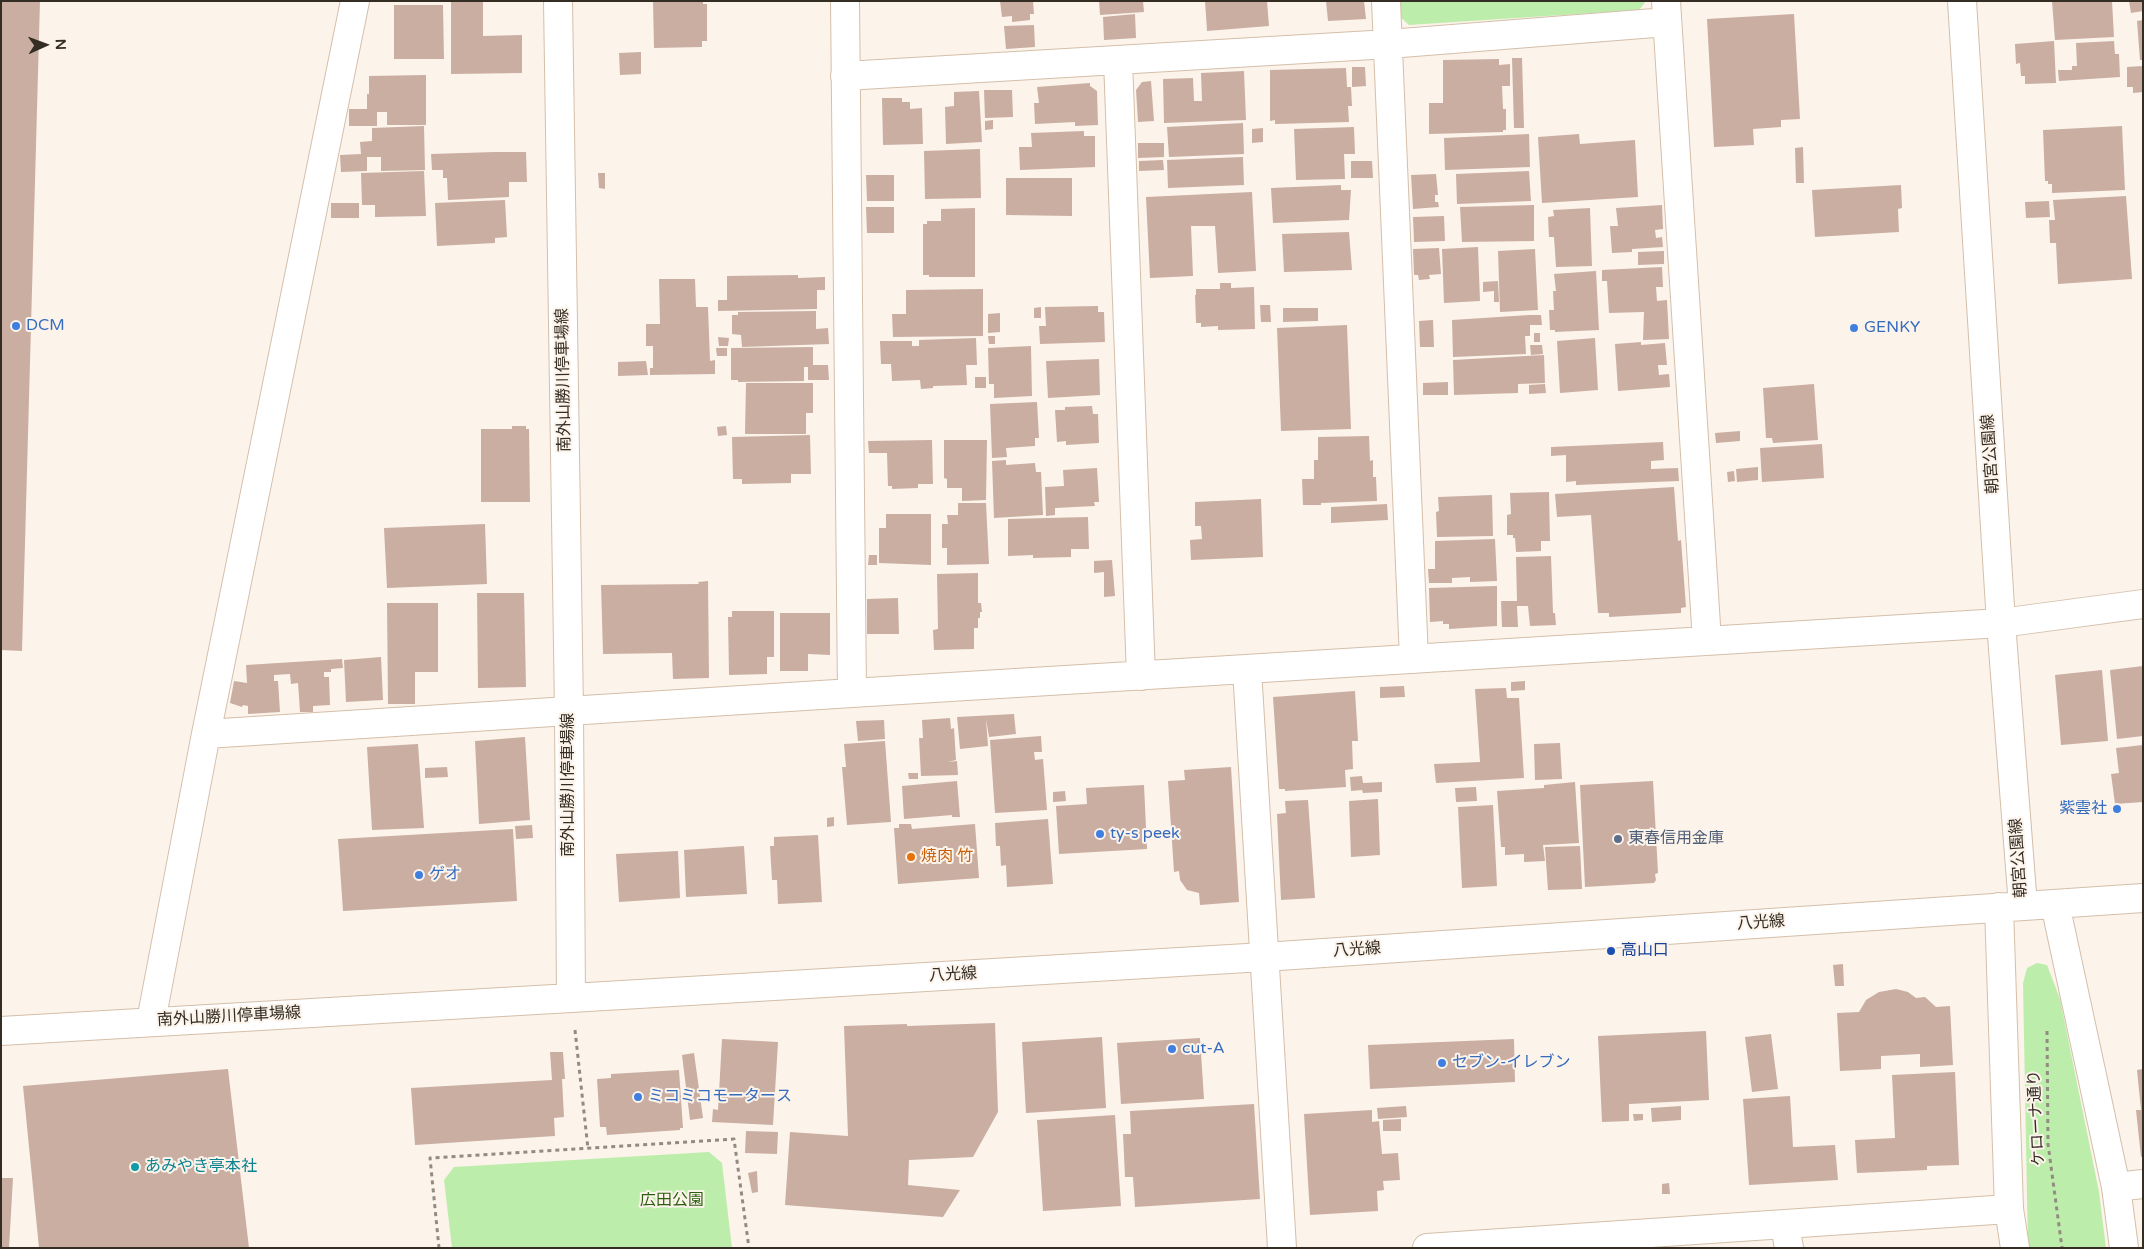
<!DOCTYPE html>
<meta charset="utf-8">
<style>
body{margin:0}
#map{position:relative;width:2144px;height:1249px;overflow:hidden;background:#fcf3eb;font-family:"Varela Round",sans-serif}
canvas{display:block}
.frame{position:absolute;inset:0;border:2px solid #342d24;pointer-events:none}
.north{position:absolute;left:20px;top:20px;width:50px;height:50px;-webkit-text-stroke:4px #fcf3eb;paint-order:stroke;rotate:88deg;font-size:14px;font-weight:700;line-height:20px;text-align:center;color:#342d24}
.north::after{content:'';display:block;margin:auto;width:18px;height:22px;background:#342d24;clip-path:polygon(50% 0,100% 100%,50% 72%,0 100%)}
</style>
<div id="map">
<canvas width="2144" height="1249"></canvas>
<div class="frame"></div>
<div class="north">N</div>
</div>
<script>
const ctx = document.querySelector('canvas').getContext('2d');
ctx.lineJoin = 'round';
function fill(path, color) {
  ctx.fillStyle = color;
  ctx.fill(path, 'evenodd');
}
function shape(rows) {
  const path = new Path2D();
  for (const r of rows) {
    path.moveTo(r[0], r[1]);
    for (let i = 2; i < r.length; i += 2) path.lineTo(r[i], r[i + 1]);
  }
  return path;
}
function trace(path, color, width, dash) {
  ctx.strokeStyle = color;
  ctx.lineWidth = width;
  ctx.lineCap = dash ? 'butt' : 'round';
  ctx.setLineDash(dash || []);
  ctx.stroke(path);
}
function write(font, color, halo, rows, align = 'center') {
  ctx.font = font + ' "Varela Round","Noto Sans JP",sans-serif';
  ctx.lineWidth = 4;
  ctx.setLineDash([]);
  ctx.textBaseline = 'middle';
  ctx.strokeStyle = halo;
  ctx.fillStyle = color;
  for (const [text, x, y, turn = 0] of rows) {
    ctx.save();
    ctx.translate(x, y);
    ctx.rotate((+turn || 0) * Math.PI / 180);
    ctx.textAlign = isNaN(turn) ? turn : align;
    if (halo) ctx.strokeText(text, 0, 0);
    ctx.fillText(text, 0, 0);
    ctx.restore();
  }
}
fill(shape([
 [1396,1,1646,1,1639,10,1409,25,1397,14],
 [2037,963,2047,965,2060,999,2099,1192,2106,1248,2028,1248,2023,983,2027,968],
 [709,1152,722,1163,732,1248,452,1248,444,1180,454,1167]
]), '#bdedab');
fill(shape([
 [1,1,40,1,22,651,1,650],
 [451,1,483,1,483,36,522,35,522,73,451,74],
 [653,1,703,1,703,4,707,4,707,41,702,41,702,47,654,48],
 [1000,1,1033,1,1034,14,1030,14,1030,20,1012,22,1012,16,1002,17],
 [1099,1,1143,1,1144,12,1100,15],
 [1205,1,1267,1,1269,26,1207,31],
 [1326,1,1364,1,1366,19,1328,21],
 [2052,1,2112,1,2114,37,2055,40],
 [2129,1,2143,1,2143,11,2131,13],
 [394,5,443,5,444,59,394,59],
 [1135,14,1136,38,1104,40,1103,17],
 [1794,14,1800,119,1781,120,1781,127,1753,129,1754,145,1714,147,1707,19],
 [2143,20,2143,60,2140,60,2137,21],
 [1034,25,1035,47,1006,49,1004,26],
 [2054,41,2056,83,2025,84,2025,76,2021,76,2020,63,2016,64,2015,44],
 [2114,41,2115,54,2119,54,2120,77,2059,81,2058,70,2072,70,2072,66,2077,66,2076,43],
 [641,52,641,74,620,75,619,53],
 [1512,58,1522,58,1524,128,1514,128],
 [1499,59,1499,65,1510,64,1510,86,1502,86,1503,109,1506,109,1506,130,1503,130,1503,132,1429,134,1429,103,1443,103,1443,60],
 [2143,66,2143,92,2133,93,2133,87,2127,87,2127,67],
 [1352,67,1365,67,1366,86,1352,87],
 [1346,68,1347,87,1351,87,1352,106,1348,106,1349,122,1275,124,1275,120,1270,121,1270,70],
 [1244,71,1246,120,1164,123,1163,79,1193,78,1194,101,1202,101,1201,73],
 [426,75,426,125,387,125,387,112,377,112,377,126,349,126,349,109,367,109,367,94,369,94,369,76],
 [1151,81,1154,121,1138,122,1136,90,1142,82],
 [1090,83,1090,86,1097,91,1098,125,1075,126,1075,122,1035,124,1034,103,1039,103,1037,87],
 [984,90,1012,90,1013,117,985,118],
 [979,91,982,142,946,144,945,107,954,106,954,92],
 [882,98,902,98,902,102,910,102,910,109,922,108,923,144,883,145],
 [993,120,993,129,985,130,985,121],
 [1243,123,1244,154,1169,157,1167,127],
 [424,126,425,170,381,171,381,157,367,157,367,171,341,172,340,155,361,154,360,142,372,141,372,128],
 [2122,126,2125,190,2052,193,2052,184,2048,184,2048,181,2045,181,2043,130],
 [1354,127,1355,154,1344,154,1345,179,1296,180,1294,129],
 [1263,128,1263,142,1252,143,1252,129],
 [1084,131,1084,136,1095,136,1095,167,1020,170,1019,147,1032,147,1031,133],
 [1529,134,1530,167,1445,170,1444,138],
 [1579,134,1580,144,1635,140,1638,197,1542,203,1538,137],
 [1138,143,1164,143,1164,157,1138,158],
 [1803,147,1804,183,1796,183,1795,148],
 [980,149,981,198,925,199,924,151],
 [495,152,526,152,527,182,509,182,509,197,448,200,447,178,443,178,443,170,432,170,431,154],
 [1243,157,1244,185,1168,188,1167,160],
 [1163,160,1164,170,1139,171,1139,161],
 [1351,161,1372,161,1373,178,1351,178],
 [424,171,426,216,375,217,375,205,362,205,361,173],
 [1529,171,1531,201,1457,204,1456,174],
 [598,173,605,173,605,189,599,188],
 [1436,174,1438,195,1435,195,1435,202,1438,202,1439,207,1413,209,1411,175],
 [866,175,894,175,894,201,867,201],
 [1006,178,1072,178,1072,216,1006,215],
 [1341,185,1341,190,1351,190,1349,220,1273,223,1271,188],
 [1901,185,1902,208,1898,209,1899,232,1815,237,1812,190],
 [1252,192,1256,271,1218,273,1215,226,1191,226,1193,276,1150,278,1146,197],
 [2126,196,2132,279,2058,284,2056,243,2050,243,2049,220,2055,220,2053,200],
 [505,200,507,237,495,238,495,243,437,246,435,203],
 [2049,201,2050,217,2026,218,2025,202],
 [331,203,359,203,359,218,331,218],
 [1534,205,1534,241,1462,242,1460,207],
 [1662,205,1663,229,1655,230,1656,238,1662,237,1663,247,1632,249,1632,252,1612,253,1610,226,1618,226,1616,208],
 [866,207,894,207,894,233,867,233],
 [975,208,975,277,929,277,929,275,923,275,923,224,927,224,927,221,941,221,941,209],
 [1590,208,1592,266,1556,267,1554,237,1549,237,1548,217,1554,216,1553,210],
 [1444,216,1445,241,1414,242,1413,217],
 [1349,232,1352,270,1284,272,1282,234],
 [1478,247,1480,301,1444,303,1442,249],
 [1439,248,1441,274,1429,275,1430,279,1419,280,1418,275,1414,275,1413,249],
 [1535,249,1538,310,1500,312,1498,251],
 [1664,251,1664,264,1638,265,1638,252],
 [1662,267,1663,287,1656,287,1657,301,1667,300,1669,339,1643,340,1644,312,1609,313,1607,281,1602,281,1602,270],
 [1596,271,1599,330,1555,332,1555,330,1550,330,1549,310,1554,310,1553,291,1556,291,1554,274],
 [798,275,798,278,825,277,825,290,817,290,817,309,718,311,718,300,727,300,727,276],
 [659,279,695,279,696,307,708,307,710,361,715,360,715,374,650,375,650,368,653,368,653,346,646,346,646,324,660,324],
 [1498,281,1499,302,1494,302,1494,291,1483,292,1483,282],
 [1220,283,1231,283,1231,288,1254,287,1255,329,1218,330,1218,326,1201,327,1201,323,1196,323,1195,295,1196,295,1196,289,1220,289],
 [983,289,983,336,893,337,892,314,906,314,906,290],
 [1260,305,1270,305,1271,322,1261,322],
 [1098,306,1098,312,1104,312,1105,342,1040,344,1039,326,1046,326,1045,307],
 [1041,307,1041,318,1034,318,1034,308],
 [1283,308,1318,308,1318,321,1283,322],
 [816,311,816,329,828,328,829,344,742,347,741,335,732,334,732,315,738,315,738,312],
 [1000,313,1000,332,988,333,988,314],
 [1529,315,1541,315,1542,325,1530,325,1530,336,1525,336,1526,354,1453,357,1452,320],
 [1433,320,1434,347,1420,347,1419,321],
 [1347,325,1351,429,1281,431,1277,328],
 [1534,333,1540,333,1540,342,1534,342],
 [988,336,995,336,995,344,989,344],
 [718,337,729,338,728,346,719,346],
 [976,338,977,365,966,365,967,385,933,386,933,388,921,389,920,380,892,381,891,364,881,364,880,341,912,341,912,346,919,346,919,340],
 [1595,338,1598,390,1560,393,1557,341],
 [1641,342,1641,345,1665,343,1667,365,1658,365,1659,375,1669,374,1670,387,1618,391,1615,344],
 [1530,345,1542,345,1543,354,1531,355],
 [1031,346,1032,396,994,398,994,384,989,384,988,348],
 [813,347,813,365,828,365,829,380,808,380,808,367,804,367,804,381,738,382,738,380,731,380,731,348],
 [716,348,727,348,727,356,717,356],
 [1544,355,1545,383,1518,384,1518,393,1454,395,1453,360],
 [1099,359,1100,395,1048,398,1046,361],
 [646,361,648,375,618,376,618,362],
 [975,377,986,377,986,388,975,388],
 [1448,382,1448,395,1423,395,1423,383],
 [746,383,813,383,813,413,806,413,806,434,745,434],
 [1545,384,1546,393,1529,394,1529,385],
 [1814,384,1818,440,1773,443,1772,438,1766,438,1763,388],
 [1037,402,1039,438,1035,438,1035,446,1006,448,1007,457,992,458,990,404],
 [1092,406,1093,414,1098,414,1099,443,1066,445,1066,441,1057,442,1055,410,1065,410,1065,407],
 [512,426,526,426,526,429,529,429,530,502,481,502,481,429,512,429],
 [726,426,727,435,718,436,717,427],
 [1740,431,1740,441,1716,443,1715,433],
 [810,435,811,474,791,474,791,483,742,484,742,479,733,479,732,437],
 [1369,436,1370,461,1373,460,1373,477,1376,477,1377,501,1321,503,1321,505,1303,505,1302,479,1314,479,1314,460,1318,460,1318,437],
 [932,440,933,484,918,484,918,488,892,489,892,486,888,486,887,453,869,453,868,441],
 [944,440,987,440,986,500,962,501,962,488,947,488,947,479,944,478],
 [1663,442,1664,460,1651,461,1651,469,1678,468,1679,481,1576,485,1576,481,1566,482,1566,455,1551,456,1551,447],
 [1822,444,1824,478,1762,482,1760,448],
 [1006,460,1006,465,1035,463,1036,472,1041,472,1043,515,994,518,992,461],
 [1758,467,1758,480,1737,482,1736,469],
 [1097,468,1099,502,1094,502,1095,506,1055,508,1055,515,1046,516,1045,487,1064,486,1063,470],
 [1734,471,1735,481,1728,482,1727,472],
 [1674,487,1678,541,1681,540,1686,607,1681,608,1681,613,1609,617,1609,613,1598,613,1591,515,1557,517,1555,494],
 [1549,492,1550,541,1541,541,1541,551,1516,552,1515,538,1513,538,1513,535,1507,535,1507,515,1511,514,1510,493],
 [1492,495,1493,536,1437,537,1436,512,1439,511,1438,497],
 [1261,499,1263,557,1191,560,1190,540,1202,539,1201,526,1195,526,1195,502],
 [958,503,986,503,989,564,947,565,947,548,942,548,942,524,948,524,947,515,958,515],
 [1387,504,1388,520,1331,523,1331,507],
 [886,514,931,514,931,565,879,563,879,528,886,528],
 [1088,517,1089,549,1071,549,1071,557,1033,558,1033,555,1008,556,1008,519],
 [485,524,487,584,387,588,384,528],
 [1495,539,1497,581,1470,582,1470,577,1452,578,1452,583,1429,583,1428,569,1435,569,1435,541],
 [869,555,877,555,877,565,868,565],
 [1551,556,1553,613,1555,613,1556,625,1530,626,1528,606,1517,606,1518,627,1502,627,1501,601,1517,601,1516,557],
 [1112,560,1115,596,1104,597,1104,572,1094,573,1094,561],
 [978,573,978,603,981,603,982,612,980,612,980,618,978,618,978,628,974,628,974,649,934,650,933,630,938,629,937,574],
 [708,581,709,678,673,679,672,653,603,654,601,585,699,584,698,582],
 [1497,586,1497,626,1449,629,1449,624,1443,624,1443,621,1430,622,1429,588],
 [477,593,524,593,526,687,478,688],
 [898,598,899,634,867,634,867,599],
 [387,603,438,603,438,672,415,672,415,704,388,704],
 [732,611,774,611,774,657,767,657,767,674,729,675,728,617,732,617],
 [780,613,830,613,830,655,808,654,808,671,780,671],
 [381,657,383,700,346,702,344,660],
 [342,659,343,668,331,669,331,672,324,672,324,677,329,677,330,705,313,706,313,712,300,712,298,683,291,684,290,674,274,675,274,681,278,681,280,712,248,714,248,706,243,705,242,707,230,703,234,681,247,683,246,665],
 [2143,666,2143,736,2117,739,2110,670],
 [2102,670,2108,741,2061,745,2055,675],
 [1525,681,1525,690,1511,691,1511,682],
 [1404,686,1405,697,1380,698,1380,687],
 [1506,688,1507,698,1519,698,1524,778,1436,783,1434,764,1480,762,1475,689],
 [1355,691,1358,741,1352,741,1353,769,1345,770,1346,787,1285,791,1285,789,1279,789,1273,697],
 [1014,714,1016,734,989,737,986,719,988,746,960,749,957,717],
 [950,718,951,729,954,728,956,760,948,762,957,761,958,775,921,776,919,738,923,738,922,720],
 [884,720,885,739,858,741,856,721],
 [1041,736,1042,752,1034,752,1035,760,1043,759,1047,810,995,813,990,740],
 [525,737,530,820,479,824,475,741],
 [885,741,891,822,847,825,842,767,846,767,844,744],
 [1560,743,1562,779,1535,780,1534,744],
 [418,744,424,828,372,830,367,747],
 [2143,745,2143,802,2115,804,2111,774,2119,773,2116,748],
 [447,767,448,777,425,778,425,768],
 [1231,767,1239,902,1200,905,1199,893,1187,890,1180,880,1179,871,1174,872,1168,781,1185,780,1184,770],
 [908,773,918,773,918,779,909,779],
 [1362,776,1363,783,1382,782,1382,792,1363,793,1362,790,1351,791,1350,777],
 [957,781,960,817,952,817,952,815,904,819,902,786],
 [1653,781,1658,873,1655,874,1656,880,1654,883,1585,887,1580,785],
 [1575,782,1579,843,1543,845,1545,861,1524,862,1524,854,1505,855,1505,847,1501,847,1497,791,1544,788,1544,785],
 [1144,785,1147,849,1059,854,1056,806,1087,804,1086,788],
 [1476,787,1477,801,1456,802,1455,788],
 [1065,791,1066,801,1053,802,1053,792],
 [1378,799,1380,855,1351,857,1349,801],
 [1308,800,1315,898,1281,900,1277,814,1286,813,1285,801],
 [1493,805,1497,886,1462,888,1458,807],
 [834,817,834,826,827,827,827,818],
 [1048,819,1053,884,1007,887,1006,865,1001,866,1000,846,996,846,995,823],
 [899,824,911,824,912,829,975,824,979,878,898,884,894,828,899,828],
 [532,825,533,838,516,839,515,826],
 [513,829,517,901,343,911,338,839],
 [818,835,822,902,778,904,777,880,772,880,770,846,774,846,774,837],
 [744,846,747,894,686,897,684,850],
 [1580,846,1582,889,1548,890,1545,847],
 [678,851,680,898,619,902,616,854],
 [1843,964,1844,986,1835,986,1833,965],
 [1896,989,1908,992,1916,998,1925,997,1936,1007,1950,1006,1953,1065,1920,1067,1920,1054,1881,1056,1881,1069,1840,1071,1837,1013,1859,1012,1866,1000,1879,992],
 [995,1023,998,1112,973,1157,909,1160,908,1185,960,1190,943,1217,785,1205,790,1132,848,1136,844,1026,907,1024,907,1026],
 [1706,1031,1709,1100,1629,1104,1629,1121,1602,1122,1598,1036],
 [1771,1034,1778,1089,1752,1092,1745,1037],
 [1102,1037,1106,1108,1026,1113,1022,1042],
 [1200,1038,1204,1099,1121,1104,1117,1043],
 [722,1039,778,1042,773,1125,712,1122,713,1109,718,1110],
 [1514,1039,1515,1082,1370,1089,1368,1045],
 [550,1052,563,1052,565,1079,562,1079,564,1117,554,1118,555,1136,415,1145,411,1088,552,1080],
 [694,1053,703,1118,690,1120,682,1055],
 [228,1069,249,1248,39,1248,23,1086],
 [2143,1069,2143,1156,2141,1157,2136,1110,2141,1110,2137,1070],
 [679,1070,683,1128,680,1128,680,1130,607,1135,606,1127,600,1127,597,1079,611,1078,611,1074],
 [1955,1072,1959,1165,1927,1166,1927,1170,1857,1173,1855,1140,1895,1138,1892,1075],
 [1790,1096,1793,1147,1835,1145,1838,1180,1749,1185,1743,1099],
 [1254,1104,1260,1199,1135,1207,1133,1177,1125,1177,1123,1134,1131,1134,1130,1111],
 [1406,1106,1407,1117,1378,1119,1377,1108],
 [1681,1106,1681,1120,1652,1122,1651,1108],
 [1372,1110,1372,1122,1379,1121,1382,1154,1398,1153,1400,1180,1383,1181,1384,1190,1377,1191,1378,1211,1310,1215,1304,1114],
 [1633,1114,1643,1114,1643,1120,1634,1121],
 [1115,1115,1121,1206,1043,1211,1037,1120],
 [1401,1119,1401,1131,1383,1131,1383,1120],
 [746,1131,778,1132,777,1154,745,1153],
 [757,1171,758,1192,752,1193,748,1173],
 [1,1178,13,1178,9,1248,1,1248],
 [1669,1183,1670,1194,1662,1194,1662,1184]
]), '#caaea2');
const street = shape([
 [845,1,852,693],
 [1386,1,1414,659],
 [1666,1,1707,641],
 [1118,60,1141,676],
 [845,76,1389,44,1667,22],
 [1247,669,1282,1248],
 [206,734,852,693,2001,623,2143,604],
 [151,1021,206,734,355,1],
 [2116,1187,2143,1184],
 [1785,1225,1789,1248],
 [1427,1248,2009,1209]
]);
const secondary = shape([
 [1962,1,2001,623,2023,906],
 [2055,904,2116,1187,2124,1248],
 [1999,907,2009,1209,2015,1248],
 [571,998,1264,957,2143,898],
 [1,1031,571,998,569,711,558,1]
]);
trace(street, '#d4bfaa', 30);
trace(secondary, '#d4bfaa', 30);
trace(shape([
 [575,1030,588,1149],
 [2047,1031,2048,1144,2062,1248],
 [439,1248,430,1158,734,1139,749,1248]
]), '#938b82', 3, [4, 4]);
trace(street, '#fff', 28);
trace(secondary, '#fff', 28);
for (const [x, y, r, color] of [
 [16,326,5,"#3f7fe0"],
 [1854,328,5,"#3f7fe0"],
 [2117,809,5,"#3f7fe0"],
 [1100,834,5,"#3f7fe0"],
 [1618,839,5,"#5c6f8a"],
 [911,857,5,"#e8710a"],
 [419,875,5,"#3f7fe0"],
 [1611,951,5,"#1a4fb4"],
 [1172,1049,5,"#3f7fe0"],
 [1442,1063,5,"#3f7fe0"],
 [638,1097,5,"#3f7fe0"],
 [135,1167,5,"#0f9aa8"]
]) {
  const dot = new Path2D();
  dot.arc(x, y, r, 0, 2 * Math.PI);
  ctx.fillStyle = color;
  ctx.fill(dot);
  trace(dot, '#fcf3eb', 2);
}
write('16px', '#366cbe', '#fcf3eb', [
 ["DCM",26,326],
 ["GENKY",1864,328],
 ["紫雲社",2107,809,"right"],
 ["ty-s peek",1110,834],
 ["ゲオ",429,875],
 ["cut-A",1182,1049],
 ["セブン-イレブン",1452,1063],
 ["ミコミコモータース",648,1097]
], 'left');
write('16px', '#342d24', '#fcf3eb', [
 ["南外山勝川停車場線",564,380,-91],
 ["朝宮公園線",1991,454,-94],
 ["南外山勝川停車場線",569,785,-90],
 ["朝宮公園線",2019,858,-94],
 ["八光線",1761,923,-4],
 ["八光線",1357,950,-4],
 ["八光線",953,975,-3],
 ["南外山勝川停車場線",229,1017,-3],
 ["ケローナ通り",2037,1118,-93]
]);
write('16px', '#4e5e75', '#fcf3eb', [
 ["東春信用金庫",1628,839]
], 'left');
write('16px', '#c56008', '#fcf3eb', [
 ["焼肉 竹",921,857]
], 'left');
write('16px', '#164399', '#fcf3eb', [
 ["高山口",1621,951]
], 'left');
write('16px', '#0d838f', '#fcf3eb', [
 ["あみやき亭本社",145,1167]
], 'left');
write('16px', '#2b5f0f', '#fcf3eb', [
 ["広田公園",672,1201]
]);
</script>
